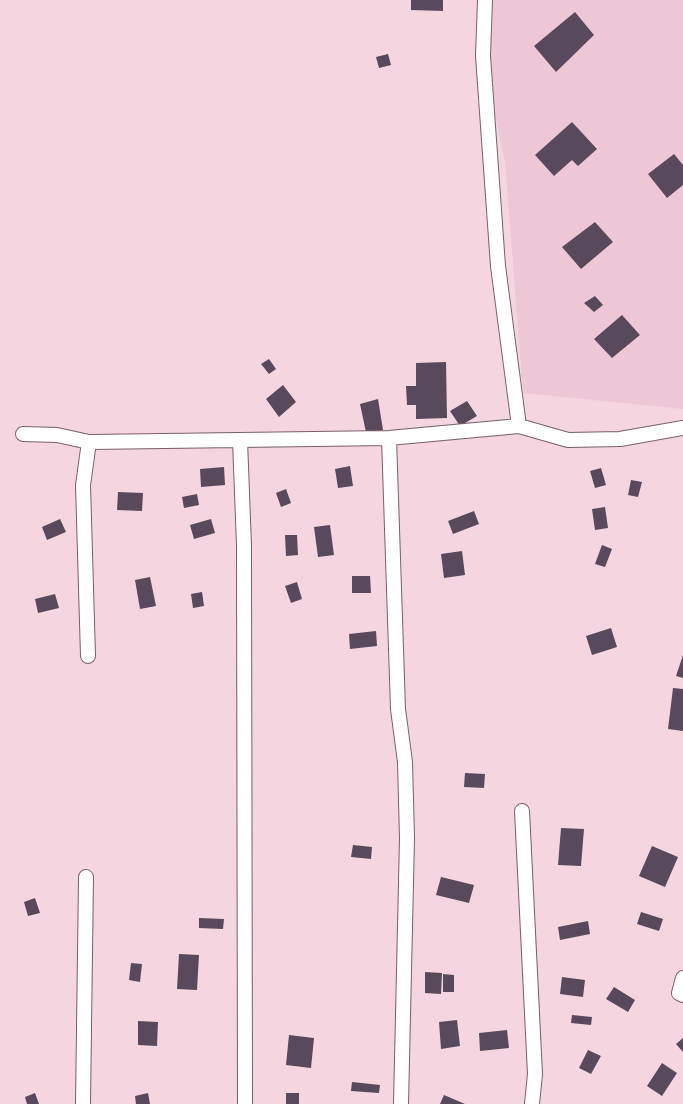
<!DOCTYPE html>
<style>
body{margin:0}
canvas{display:block;background:#f4d5e0}
</style>
<canvas width="683" height="1104"></canvas>
<script>
const ctx = document.querySelector('canvas').getContext('2d');
ctx.lineJoin = 'round';
function fill(path, color) {
  ctx.fillStyle = color;
  ctx.fill(path, 'evenodd');
}
function shape(rows) {
  const path = new Path2D();
  for (const r of rows) {
    path.moveTo(r[0], r[1]);
    for (let i = 2; i < r.length; i += 2) path.lineTo(r[i], r[i + 1]);
  }
  return path;
}
function trace(path, color, width, dash) {
  ctx.strokeStyle = color;
  ctx.lineWidth = width;
  ctx.lineCap = dash ? 'butt' : 'round';
  ctx.setLineDash(dash || []);
  ctx.stroke(path);
}
fill(shape([
 [485,0,683,0,683,409,523,393,505,162,483,56]
]), '#eec7d6');
fill(shape([
 [411,0,443,0,443,11,411,10],
 [575,12,594,35,556,72,534,46],
 [388,54,391,65,379,68,376,57],
 [572,122,597,149,578,166,572,160,554,176,535,155],
 [674,154,683,165,683,185,667,198,648,174],
 [595,222,613,242,581,269,562,247],
 [595,296,603,305,594,312,584,303],
 [622,315,640,335,612,358,594,339],
 [269,359,276,369,269,374,261,364],
 [446,362,447,418,416,419,416,405,407,405,406,386,416,386,416,363],
 [283,385,296,402,279,417,266,399],
 [378,399,383,430,366,432,360,404],
 [467,401,477,416,460,426,450,411],
 [350,466,353,486,338,488,335,469],
 [224,467,225,485,201,487,200,469],
 [601,468,606,485,595,488,590,471],
 [631,480,642,482,638,497,628,495],
 [286,489,291,503,281,507,276,493],
 [118,492,143,493,142,511,117,510],
 [197,494,199,505,184,508,182,497],
 [605,507,608,528,595,530,592,509],
 [474,511,479,524,453,534,448,521],
 [60,519,66,532,47,540,42,527],
 [211,519,215,533,194,539,190,525],
 [330,525,334,555,318,557,314,527],
 [285,535,297,535,298,555,286,556],
 [602,545,612,549,605,567,595,564],
 [462,551,465,575,444,578,441,554],
 [352,576,370,576,371,593,352,593],
 [150,577,156,606,140,609,135,580],
 [297,582,302,599,291,603,285,586],
 [202,592,204,606,193,608,191,594],
 [55,594,59,608,38,613,35,599],
 [611,628,617,647,592,655,586,636],
 [376,631,377,646,350,649,349,634],
 [683,655,683,678,676,676],
 [673,688,683,689,683,731,668,729],
 [465,773,485,774,484,788,464,787],
 [561,828,584,829,581,866,558,865],
 [353,845,372,847,371,859,351,857],
 [652,846,678,857,665,887,639,876],
 [441,877,474,885,469,903,436,895],
 [35,898,40,913,28,916,24,902],
 [641,912,663,919,659,931,637,924],
 [199,918,224,919,223,929,199,928],
 [588,921,590,934,560,940,558,927],
 [179,954,199,955,197,990,177,989],
 [131,963,142,964,140,982,129,980],
 [425,972,442,973,441,994,425,993],
 [443,974,454,975,454,992,443,992],
 [562,977,585,980,583,997,560,994],
 [614,987,635,1000,628,1012,606,999],
 [572,1015,592,1017,591,1025,571,1023],
 [457,1020,460,1046,441,1049,439,1022],
 [138,1021,158,1022,157,1046,138,1045],
 [507,1030,509,1048,480,1051,479,1033],
 [289,1035,314,1038,311,1068,286,1065],
 [683,1038,683,1052,676,1044],
 [588,1050,601,1056,591,1074,579,1068],
 [662,1063,677,1073,662,1096,647,1086],
 [352,1082,380,1085,379,1093,351,1091],
 [35,1093,39,1104,27,1104,25,1097],
 [148,1093,150,1104,136,1104,135,1096],
 [286,1093,299,1093,299,1104,286,1104],
 [444,1095,465,1104,440,1104]
]), '#59495d');
const minor = shape([
 [485,0,483,56,498,266,519,426,568,440,620,439,683,428],
 [23,434,57,435,89,442,389,438,519,426],
 [389,438,398,709,405,762,407,838,401,1104],
 [240,440,244,546,245,1104],
 [88,656,83,485,89,442],
 [522,811,535,1074,532,1104],
 [683,978,679,993,683,995],
 [83,1104,86,877]
]);
trace(minor, '#7a5f6a', 16);
trace(minor, '#fff', 14);
</script>
